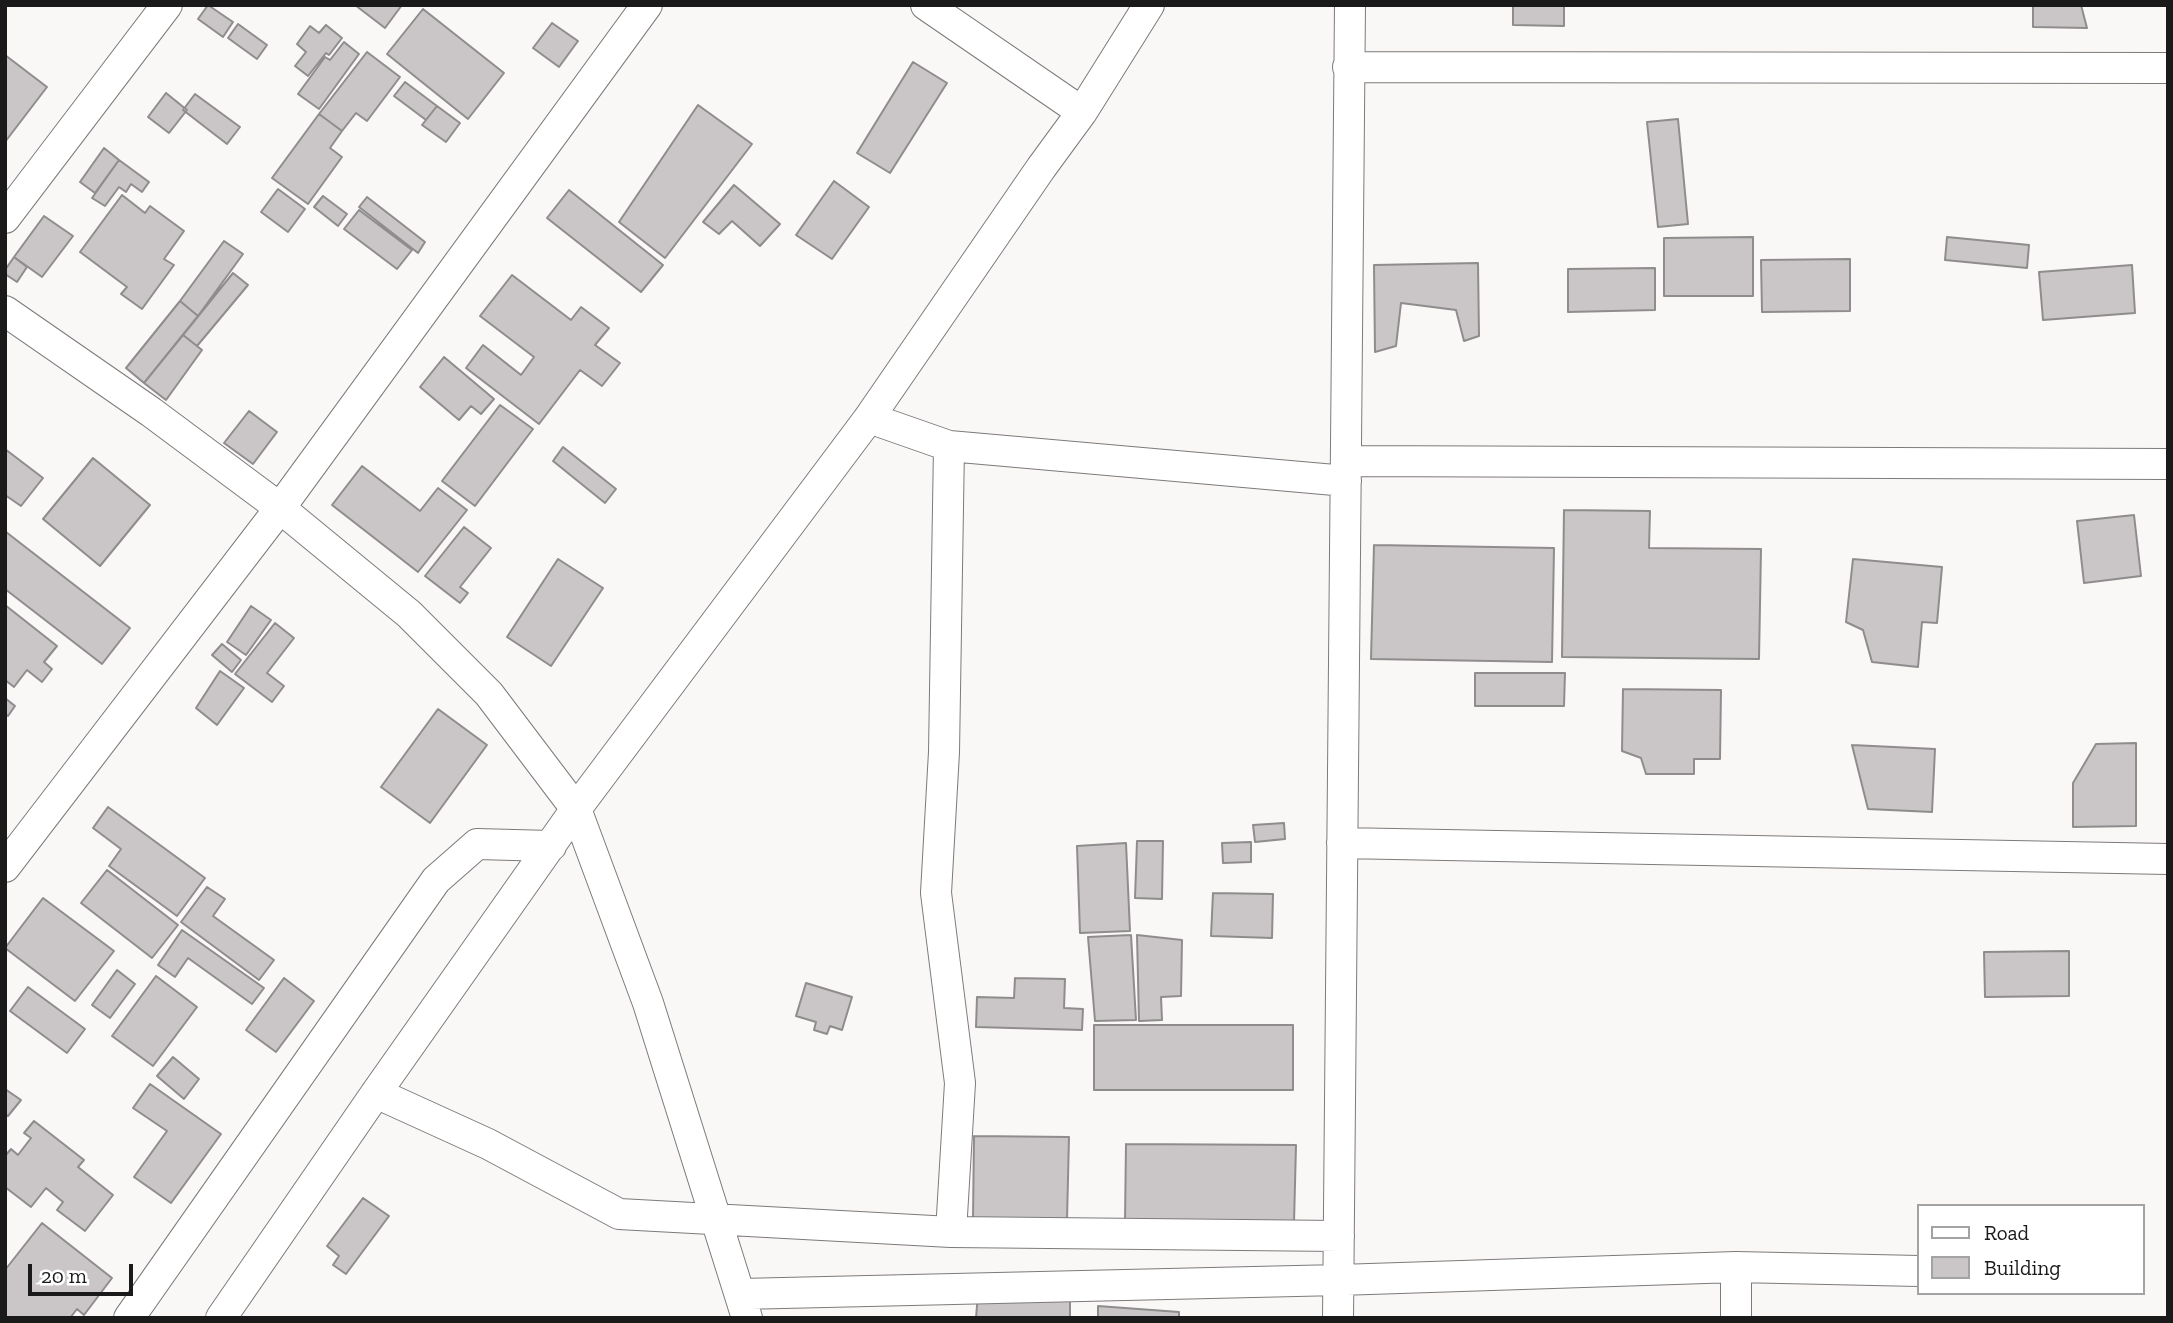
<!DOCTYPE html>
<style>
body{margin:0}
#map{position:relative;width:2173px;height:1323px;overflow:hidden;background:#faf7f7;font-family:"Zilla Slab",serif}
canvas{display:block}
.frame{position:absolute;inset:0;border:7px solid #1b1a1a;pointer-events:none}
.legend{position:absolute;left:1917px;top:1204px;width:228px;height:91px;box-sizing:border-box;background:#fff;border:2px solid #a4a3a3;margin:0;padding:9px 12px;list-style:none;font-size:21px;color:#1b1a1a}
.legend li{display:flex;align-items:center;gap:14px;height:35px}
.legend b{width:35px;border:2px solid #a4a3a3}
.scale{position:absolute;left:28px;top:1264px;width:105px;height:32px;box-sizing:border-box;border:4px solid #1b1a1a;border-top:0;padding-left:9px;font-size:21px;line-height:24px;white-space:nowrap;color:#1b1a1a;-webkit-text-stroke:5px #fff;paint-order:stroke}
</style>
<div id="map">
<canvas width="2173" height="1323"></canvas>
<div class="frame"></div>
<ul class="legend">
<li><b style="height:9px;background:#fff"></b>Road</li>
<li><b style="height:19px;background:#cac6c7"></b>Building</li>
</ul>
<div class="scale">20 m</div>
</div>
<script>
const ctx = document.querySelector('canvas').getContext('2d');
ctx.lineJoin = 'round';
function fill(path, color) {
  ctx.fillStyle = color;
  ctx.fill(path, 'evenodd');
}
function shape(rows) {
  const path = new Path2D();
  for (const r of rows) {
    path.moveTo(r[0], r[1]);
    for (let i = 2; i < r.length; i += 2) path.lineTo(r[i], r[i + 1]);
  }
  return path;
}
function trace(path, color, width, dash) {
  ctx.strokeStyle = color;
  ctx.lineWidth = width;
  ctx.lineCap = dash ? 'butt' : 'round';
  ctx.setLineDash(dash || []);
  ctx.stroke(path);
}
const building = shape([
 [208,5,233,22,223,37,198,19,208,5],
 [355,5,402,5,385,28,355,5],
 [1513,5,1564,5,1564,26,1513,25,1513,5],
 [2033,5,2081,5,2087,28,2033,27,2033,5],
 [423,9,504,73,468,119,387,54,423,9],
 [552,23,578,41,559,67,533,48,552,23],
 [238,24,267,45,257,59,228,38,238,24],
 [326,25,342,38,329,55,326,53,308,76,295,66,306,52,297,44,310,26,319,33,326,25],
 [344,42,359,54,319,109,298,94,325,57,330,60,344,42],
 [367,52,400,77,367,121,356,113,342,131,319,114,367,52],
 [5,55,47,87,5,142,5,55],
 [913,62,947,83,890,173,857,153,913,62],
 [405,82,437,106,426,120,394,96,405,82],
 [166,93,187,110,169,133,148,117,166,93],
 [195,94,240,127,227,144,183,110,195,94],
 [698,105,752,144,665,258,619,222,698,105],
 [437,106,460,123,446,142,422,125,437,106],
 [319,114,342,131,330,148,342,157,308,204,272,178,319,114],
 [1678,119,1688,224,1658,227,1647,122,1678,119],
 [104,148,119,160,95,193,80,182,104,148],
 [119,160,149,182,142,192,131,184,126,192,119,187,105,206,92,198,119,160],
 [834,181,869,207,832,259,796,235,834,181],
 [734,185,780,224,760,246,732,221,719,234,703,222,734,185],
 [278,189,305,209,288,232,261,212,278,189],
 [569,190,663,265,641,292,547,218,569,190],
 [122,195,145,213,150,206,184,231,164,259,174,265,142,309,121,294,127,287,80,252,122,195],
 [323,196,347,214,338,226,314,207,323,196],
 [367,197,425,242,418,253,359,207,367,197],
 [359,210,412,250,397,269,344,229,359,210],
 [44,216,73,236,42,277,14,257,44,216],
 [1753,237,1753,296,1664,296,1664,238,1753,237],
 [1947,237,2029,245,2027,268,1945,260,1947,237],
 [224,241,243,254,198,316,180,301,224,241],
 [14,257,27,267,17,282,5,274,5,270,14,257],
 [1850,259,1850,311,1762,312,1761,260,1850,259],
 [1478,263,1479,336,1464,341,1456,310,1401,303,1396,346,1375,352,1374,265,1478,263],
 [2132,265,2135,313,2043,320,2039,272,2132,265],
 [1655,268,1655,310,1568,312,1568,269,1655,268],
 [233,273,248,285,197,346,183,335,233,273],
 [512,275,571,320,581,307,609,328,595,345,620,363,602,386,580,370,539,424,466,368,483,345,521,375,534,357,480,316,512,275],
 [180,301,198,316,144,383,126,368,180,301],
 [183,335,202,350,166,400,144,383,183,335],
 [444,357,494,399,481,414,471,406,459,420,420,387,444,357],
 [500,405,533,429,475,506,442,481,500,405],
 [249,411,277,432,253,464,224,443,249,411],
 [563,447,616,489,605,503,553,461,563,447],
 [5,449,43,478,21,506,5,495,5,449],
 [93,458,150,505,100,566,43,519,93,458],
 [362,466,420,511,438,488,467,510,418,572,332,505,362,466],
 [1564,510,1650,511,1649,548,1761,549,1759,659,1562,657,1564,510],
 [2134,515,2141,576,2084,583,2077,521,2134,515],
 [464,527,491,548,460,587,468,593,460,603,425,576,464,527],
 [6,532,130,628,102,664,5,589,6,532],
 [1374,545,1554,548,1552,662,1371,659,1374,545],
 [558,559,603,588,551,666,507,637,558,559],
 [1853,559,1942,567,1937,623,1922,622,1918,667,1872,662,1863,630,1846,622,1853,559],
 [5,605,57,646,44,662,52,669,42,682,27,670,14,687,5,680,5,605],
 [251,606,271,620,246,655,227,642,251,606],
 [275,623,294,638,267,673,284,686,272,702,235,674,275,623],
 [222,644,241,660,232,672,212,655,222,644],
 [220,671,244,688,217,725,196,708,220,671],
 [1475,673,1565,673,1564,706,1475,706,1475,673],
 [1623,689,1721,690,1720,759,1694,759,1694,774,1646,774,1641,758,1622,751,1623,689],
 [5,698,15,706,8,716,5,714,5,698],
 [438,709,487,745,430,823,381,787,438,709],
 [2136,743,2136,826,2073,827,2073,783,2096,744,2136,743],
 [1852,745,1935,749,1932,812,1868,809,1852,745],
 [108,807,205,878,177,916,109,866,121,849,93,828,108,807],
 [1284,823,1285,839,1255,842,1253,825,1284,823],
 [1137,841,1163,841,1162,899,1135,898,1137,841],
 [1251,842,1251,862,1223,863,1222,843,1251,842],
 [1126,843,1130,931,1080,933,1077,846,1126,843],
 [107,870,178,925,152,958,81,903,107,870],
 [207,887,225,899,213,916,274,960,259,980,181,922,207,887],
 [1213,893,1273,894,1272,938,1211,936,1213,893],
 [43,898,114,951,75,1001,5,948,43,898],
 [182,930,264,988,252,1004,188,958,175,977,158,965,182,930],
 [1131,935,1136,1020,1095,1021,1088,937,1131,935],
 [1137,935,1182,940,1181,996,1161,997,1162,1020,1139,1021,1137,935],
 [2069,951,2069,996,1985,997,1984,952,2069,951],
 [117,970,135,984,110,1018,92,1005,117,970],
 [156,976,197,1007,153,1066,112,1036,156,976],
 [284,978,314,1001,276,1052,246,1030,284,978],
 [1015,978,1065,979,1064,1008,1083,1009,1082,1030,976,1027,977,997,1014,998,1015,978],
 [806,983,852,997,842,1030,830,1026,827,1034,814,1030,816,1022,796,1016,806,983],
 [28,987,85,1029,67,1053,10,1011,28,987],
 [1094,1025,1293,1025,1293,1090,1094,1090,1094,1025],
 [173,1057,199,1079,184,1099,157,1076,173,1057],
 [150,1084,221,1134,171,1203,134,1177,167,1131,133,1108,150,1084],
 [5,1089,21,1100,8,1116,5,1115,5,1089],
 [34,1121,84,1160,78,1167,113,1195,85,1231,57,1210,63,1202,46,1188,31,1207,5,1187,5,1156,11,1149,18,1155,31,1138,24,1133,34,1121],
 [974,1136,1069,1137,1067,1220,973,1219,974,1136],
 [1126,1144,1296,1145,1294,1223,1125,1221,1126,1144],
 [363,1198,389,1216,346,1274,333,1265,339,1256,327,1246,363,1198],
 [42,1223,112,1278,84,1315,77,1309,70,1318,5,1318,5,1270,42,1223],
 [978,1294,1070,1299,1070,1318,976,1318,978,1294],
 [1098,1306,1179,1312,1179,1318,1098,1318,1098,1306]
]);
fill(building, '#cac6c7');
trace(building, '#8f8c8d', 2);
const street = shape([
 [926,5,1082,112],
 [1348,67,2168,68],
 [5,218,167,5],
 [5,311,151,412,280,508,409,614,489,694,576,809,648,1003,747,1318],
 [869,418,949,446,944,752,936,893,960,1083,951,1232],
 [949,446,1346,481],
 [1346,461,2168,464],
 [1342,843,2168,859],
 [5,867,280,508,647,5],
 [376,1093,488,1144,619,1214,951,1232,1339,1236],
 [1736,1267,1736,1318],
 [740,1294,1339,1280,1736,1267,1919,1271],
 [129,1318,436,880,477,844,551,846],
 [221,1318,376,1093,576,809,869,418,1041,168,1082,112,1149,5],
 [1338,1318,1350,5]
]);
trace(street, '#7d7a7a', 32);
trace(street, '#fff', 30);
</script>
